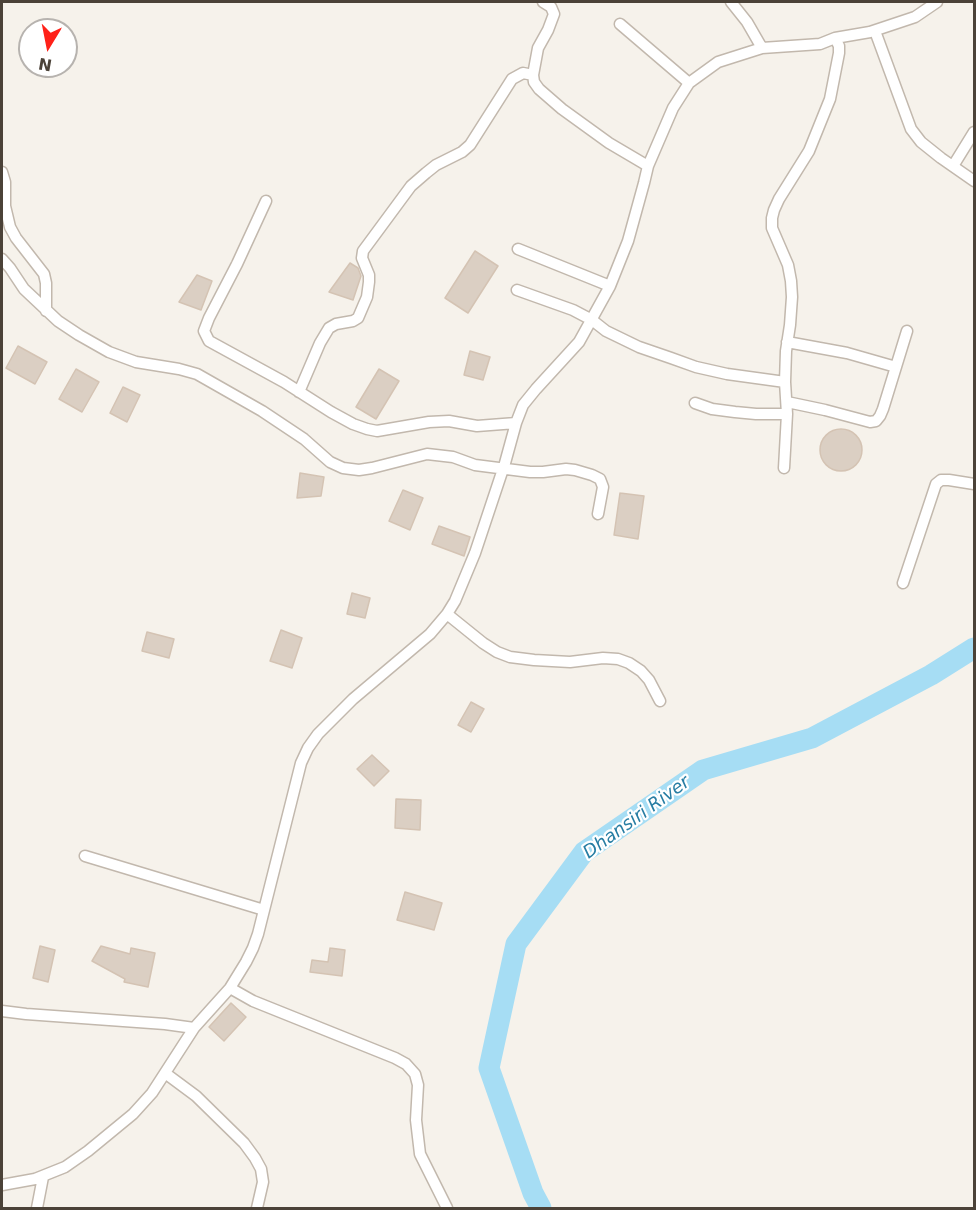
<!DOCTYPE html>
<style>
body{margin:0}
#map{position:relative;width:976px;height:1210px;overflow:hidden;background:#f6f2eb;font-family:"DejaVu Sans",sans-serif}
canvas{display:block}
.frame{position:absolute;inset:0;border:3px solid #4b4238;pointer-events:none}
.north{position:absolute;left:18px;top:18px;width:60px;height:60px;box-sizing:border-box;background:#fff;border:2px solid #b7b3af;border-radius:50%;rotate:190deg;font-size:16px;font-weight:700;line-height:24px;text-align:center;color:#4b4238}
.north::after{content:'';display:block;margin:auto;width:21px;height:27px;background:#ff2119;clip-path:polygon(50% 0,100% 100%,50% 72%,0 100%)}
</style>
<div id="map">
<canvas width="976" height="1210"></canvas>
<div class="frame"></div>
<div class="north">N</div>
</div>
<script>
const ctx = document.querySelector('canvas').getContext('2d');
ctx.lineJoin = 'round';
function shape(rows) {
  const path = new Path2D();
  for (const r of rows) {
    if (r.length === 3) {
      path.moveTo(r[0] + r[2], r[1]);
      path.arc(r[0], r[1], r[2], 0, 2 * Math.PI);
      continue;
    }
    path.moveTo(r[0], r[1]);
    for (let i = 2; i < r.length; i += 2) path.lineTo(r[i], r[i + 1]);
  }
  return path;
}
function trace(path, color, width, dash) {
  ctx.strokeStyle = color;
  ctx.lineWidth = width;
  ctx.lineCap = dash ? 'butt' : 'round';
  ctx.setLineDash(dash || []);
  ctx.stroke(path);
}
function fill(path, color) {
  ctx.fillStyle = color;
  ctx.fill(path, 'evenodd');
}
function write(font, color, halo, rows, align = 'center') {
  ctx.font = font + ' "DejaVu Sans",sans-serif';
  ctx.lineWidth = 4.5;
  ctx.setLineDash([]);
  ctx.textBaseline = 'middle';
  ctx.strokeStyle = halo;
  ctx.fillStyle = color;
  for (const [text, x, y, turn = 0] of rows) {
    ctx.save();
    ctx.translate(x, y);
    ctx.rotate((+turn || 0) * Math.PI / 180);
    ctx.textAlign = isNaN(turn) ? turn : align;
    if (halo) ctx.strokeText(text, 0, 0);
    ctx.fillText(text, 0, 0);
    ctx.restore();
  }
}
trace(shape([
 [541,1208,533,1193,489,1068,516,944,584,852,703,770,812,738,931,675,974,648]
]), '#a6ddf4', 21);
const building = shape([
 [475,251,498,266,468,313,445,298,475,251],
 [350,263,358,268,361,276,353,300,329,292,350,263],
 [197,275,212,281,201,310,179,302,197,275],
 [18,346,47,362,35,384,6,368,18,346],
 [470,351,490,357,483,380,464,375,470,351],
 [76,369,99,382,82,412,59,399,76,369],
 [379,369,399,381,376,419,356,407,379,369],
 [123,387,140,395,127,422,110,413,123,387],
 [841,450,21],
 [300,473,324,477,321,496,297,498,300,473],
 [403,490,423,498,410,530,389,521,403,490],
 [620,493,644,496,638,539,614,535,620,493],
 [439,526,470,537,464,556,432,544,439,526],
 [352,593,370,598,365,618,347,614,352,593],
 [281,630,302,638,292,668,270,661,281,630],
 [147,632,174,639,169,658,142,651,147,632],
 [471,702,484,709,471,732,458,725,471,702],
 [372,755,389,771,374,786,357,769,372,755],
 [396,799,421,800,420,830,395,828,396,799],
 [405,892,442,903,434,930,397,920,405,892],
 [40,946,55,950,48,982,33,978,40,946],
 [101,946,130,954,131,948,155,953,148,987,124,982,125,979,92,961,101,946],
 [330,948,345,950,342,976,310,972,312,960,328,962,330,948],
 [231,1003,246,1017,224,1041,209,1027,231,1003]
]);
fill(building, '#dbcfc3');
trace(building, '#d4c3b3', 1.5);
const minor = shape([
 [543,2,551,7,554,14,548,30,538,48,533,75,534,82,539,89,562,109,609,143,648,166],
 [731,2,747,22,762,48],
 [620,24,689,83],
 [875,31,911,129,921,142,941,158,974,181],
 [953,166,974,132],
 [2,172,5,182,5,206,10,227,16,238,44,274,46,283,46,311],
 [266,201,237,264,209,318,204,331,209,341,284,382,331,412,353,424,367,429,377,431,429,422,449,421,477,426,516,423],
 [518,249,610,286],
 [2,259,10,268,24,289,58,321,79,335,109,352,136,362,179,369,197,374,262,411,304,439,330,462,343,468,359,470,372,468,427,454,453,457,475,465,530,472,543,472,566,469,575,470,592,475,600,479,603,487,598,514],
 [517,290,573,310,592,320,606,331,639,347,671,358,696,367,727,374,785,382],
 [787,342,847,353,896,367],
 [299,392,320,343,329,328,336,324,353,321,358,318,367,297,369,282,369,275,362,258,363,251,411,186,426,173,436,165,462,152,470,145,512,79,523,73,533,75],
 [787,402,825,410,870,422,876,421,880,416,883,409,907,331],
 [695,403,712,409,735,412,756,414,787,414],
 [784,468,787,414,785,382,786,351,790,325,792,297,791,281,788,265,772,228,772,218,774,210,779,199,809,151,830,99,839,53,839,46,835,38],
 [903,583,936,484,941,480,949,480,974,484],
 [447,614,483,643,497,652,510,657,534,660,570,662,603,658,618,659,629,663,641,671,649,680,660,701],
 [85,856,264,910],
 [230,988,253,1001,395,1058,406,1064,415,1074,418,1085,416,1120,420,1154,447,1208],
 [2,1011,26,1014,165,1024,194,1028],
 [165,1073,196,1096,244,1143,255,1158,261,1169,263,1182,257,1208],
 [2,1185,35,1179,65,1167,88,1151,133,1114,152,1093,194,1028,230,988,246,962,253,948,258,934,301,763,308,748,318,734,353,699,430,634,447,614,455,601,475,553,505,463,516,423,523,405,536,389,579,342,610,286,628,241,644,183,648,166,673,108,689,83,718,62,762,48,820,44,835,38,870,32,915,17,937,2],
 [37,1208,43,1177]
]);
trace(minor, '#c2b8ad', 13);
trace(minor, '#fff', 10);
write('italic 18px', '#277da3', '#fff', [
 ["Dhansiri River",637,818,-36]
]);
</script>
